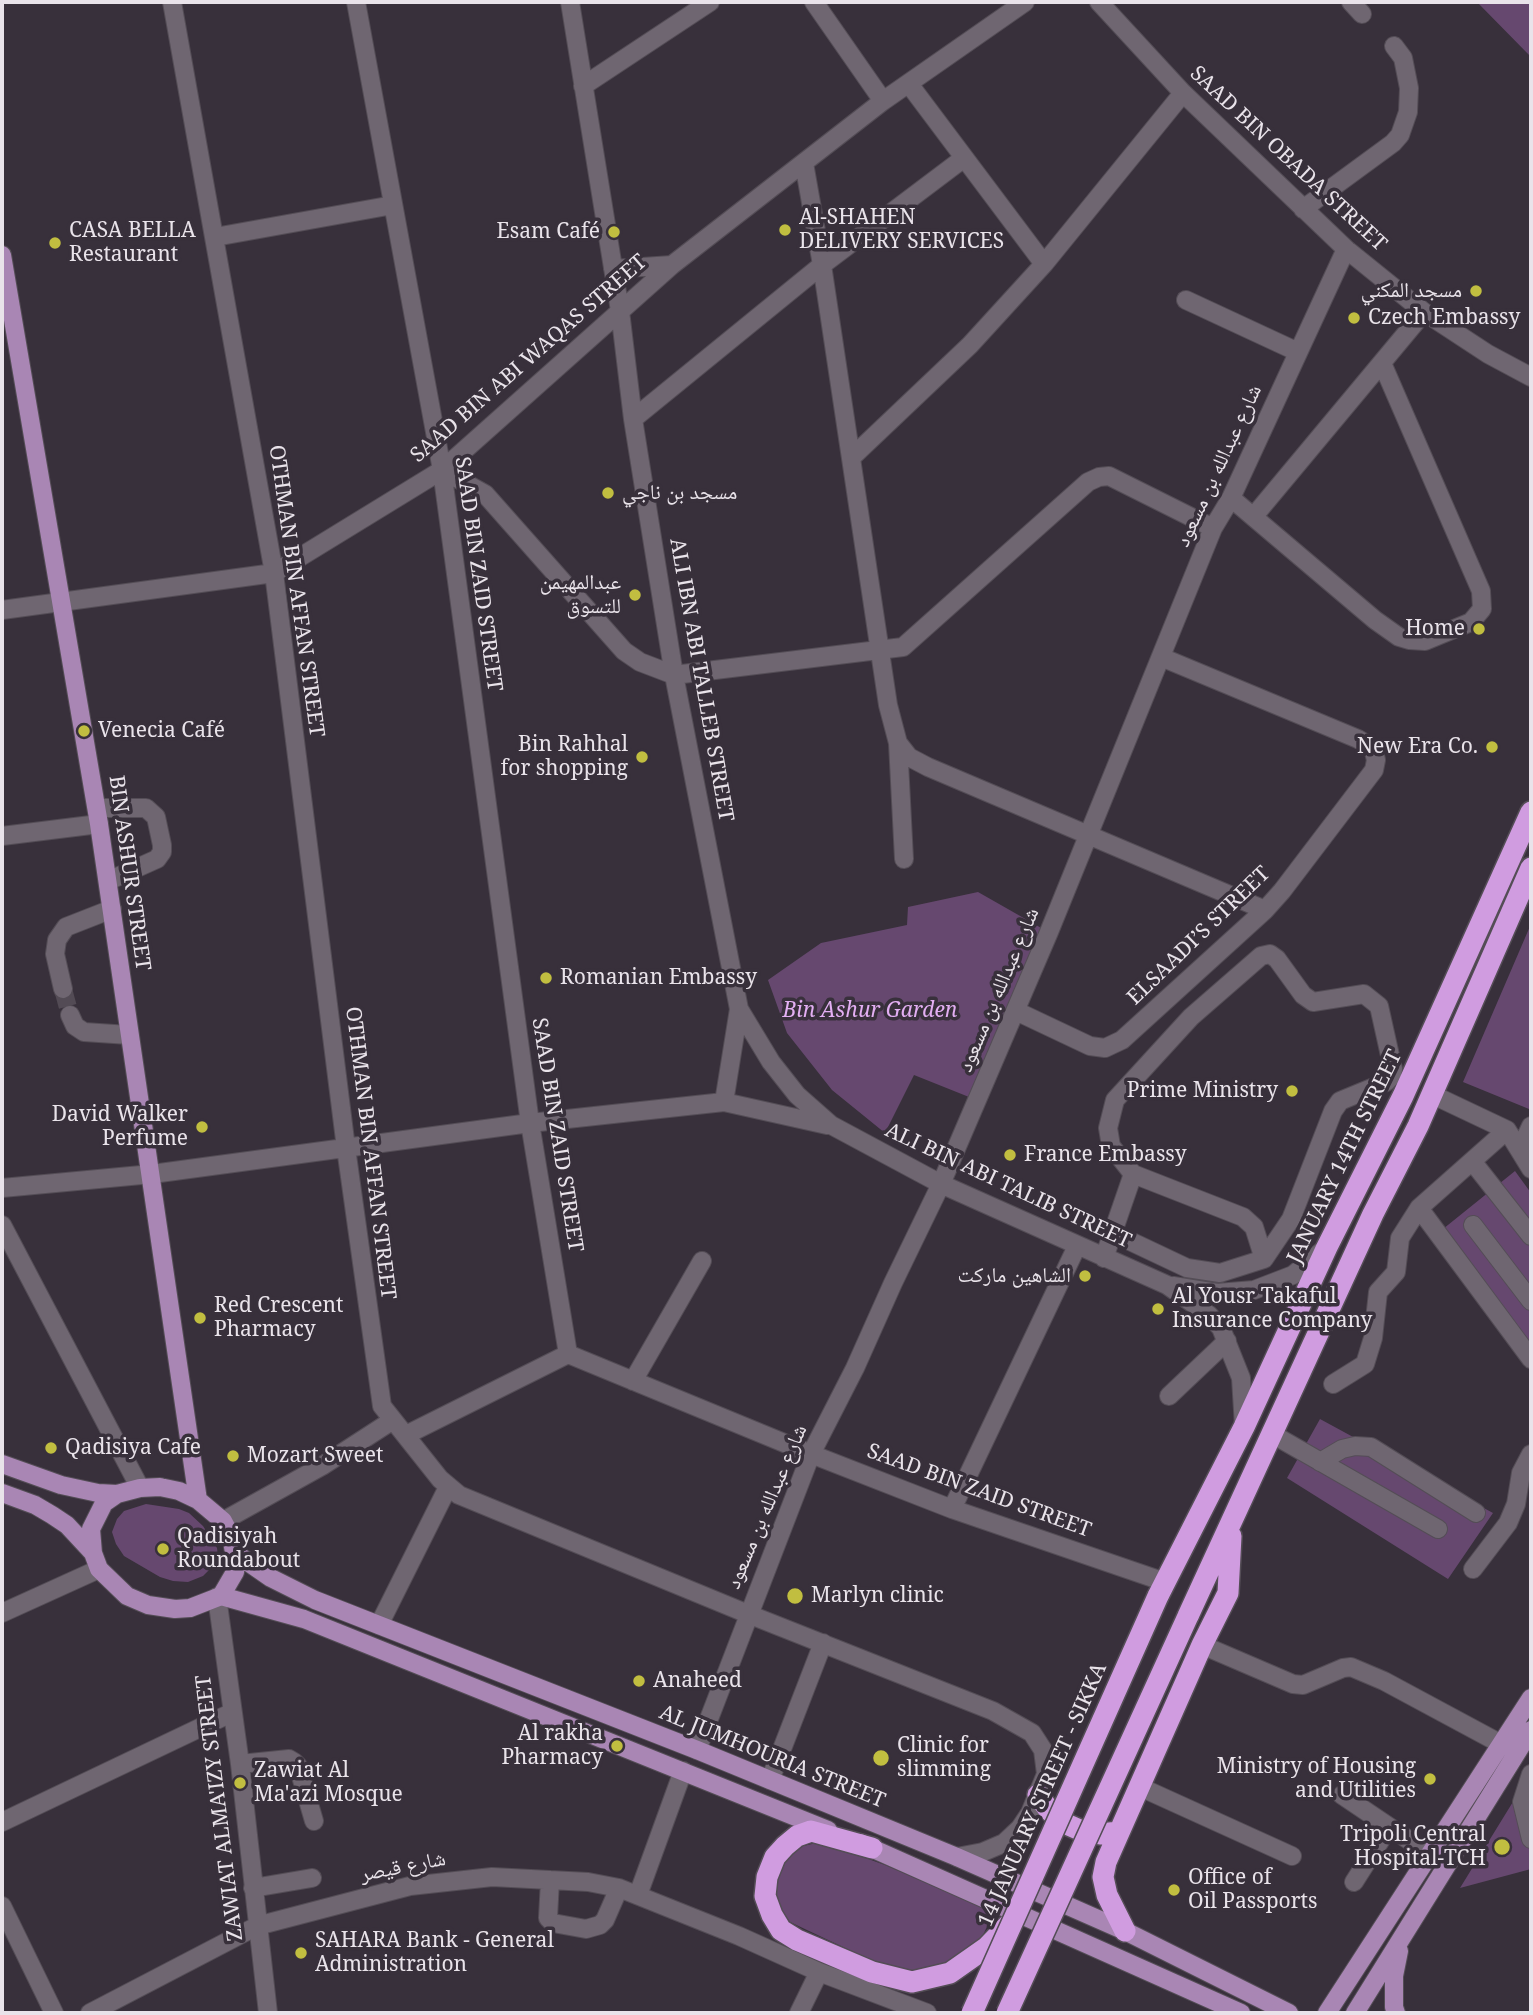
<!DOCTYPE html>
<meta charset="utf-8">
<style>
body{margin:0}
#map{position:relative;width:1533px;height:2015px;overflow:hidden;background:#38303b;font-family:"Noto Serif",serif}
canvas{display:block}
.frame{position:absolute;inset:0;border:4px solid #e9e3ea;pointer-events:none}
</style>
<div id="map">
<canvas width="1533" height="2015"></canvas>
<div class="frame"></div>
</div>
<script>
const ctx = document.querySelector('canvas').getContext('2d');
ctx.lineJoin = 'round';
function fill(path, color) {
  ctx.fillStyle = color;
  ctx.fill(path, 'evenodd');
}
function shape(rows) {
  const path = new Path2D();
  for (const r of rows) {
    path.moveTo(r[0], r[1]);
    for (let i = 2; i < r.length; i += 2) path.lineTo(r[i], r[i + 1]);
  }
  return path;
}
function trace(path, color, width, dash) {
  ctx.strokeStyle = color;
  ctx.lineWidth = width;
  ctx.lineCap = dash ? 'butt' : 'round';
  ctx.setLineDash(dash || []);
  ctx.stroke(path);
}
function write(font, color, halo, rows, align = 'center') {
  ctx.font = font + ' "Noto Serif","Noto Naskh Arabic",serif';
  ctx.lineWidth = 7;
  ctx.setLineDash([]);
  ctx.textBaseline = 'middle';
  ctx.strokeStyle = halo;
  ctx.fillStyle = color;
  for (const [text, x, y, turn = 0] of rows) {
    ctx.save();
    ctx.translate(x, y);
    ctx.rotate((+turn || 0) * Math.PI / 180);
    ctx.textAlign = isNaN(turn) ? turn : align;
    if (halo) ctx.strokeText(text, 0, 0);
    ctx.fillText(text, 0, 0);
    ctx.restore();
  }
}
fill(shape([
 [1477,2,1531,2,1531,57],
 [978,892,1043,929,969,1097,914,1075,885,1133,832,1090,787,1033,768,980,821,943,907,925,908,907],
 [1531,924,1531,1104,1529,1109,1463,1082],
 [1515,1171,1531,1193,1531,1349,1438,1233],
 [1320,1419,1493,1513,1448,1579,1287,1478],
 [146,1504,179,1509,189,1513,203,1526,217,1548,218,1556,215,1564,203,1576,188,1582,173,1581,160,1577,124,1556,116,1544,112,1532,117,1519,124,1511],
 [1531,1773,1531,1869,1460,1888,1519,1792],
 [821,1842,885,1865,994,1912,983,1935,968,1953,947,1965,930,1970,905,1971,879,1964,790,1922,775,1900,779,1870,789,1855,803,1846]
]), '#66486f');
trace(shape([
 [63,989,70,1015]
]), '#534b55', 18, [18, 9]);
const minor = shape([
 [172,2,274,573,346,1148,382,1406,440,1479,459,1495,748,1614,993,1711,1032,1733,1043,1750,1046,1774,1030,1813,1020,1828,1004,1843,983,1852,957,1857],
 [356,2,442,470,530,1123,568,1354,811,1454,952,1509,1165,1582],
 [570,2,620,311,633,419,674,675,739,1009,771,1062,797,1095,831,1125,941,1184,1167,1285,1209,1315,1221,1328,1241,1378,1244,1427],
 [814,2,883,101],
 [1099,2,1183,93,1346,249,1424,312,1488,354,1531,377],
 [1351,2,1362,14],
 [583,86,710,2],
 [804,163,822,265,888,705,898,743,904,859],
 [1303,209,1393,143,1400,135,1408,112,1409,88,1403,58,1394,46],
 [215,237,393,205],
 [1044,264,1183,93],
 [613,269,672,265],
 [1186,300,1298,352],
 [633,419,822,265,964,158],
 [851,458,970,345,1044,264,909,84],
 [442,470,485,494,624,651,640,662,674,675,903,647,1088,482,1099,477,1109,476,1213,528],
 [1231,498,1375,620,1399,637,1409,640,1425,641,1471,622,1482,609,1481,591,1382,363],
 [1254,516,1424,312],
 [2,610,274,573,442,470,672,265,883,101,1025,2],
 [898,743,909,757,928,767,1265,910],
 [97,808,146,808,156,817,162,845,162,852,157,859,108,881],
 [2,836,99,824],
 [63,989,55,954,57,940,66,927,112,909],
 [1016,1011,1090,1046,1105,1048,1122,1040,1265,910,1282,891,1374,770,1376,760,1374,752,1368,745,1358,739,1161,657],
 [70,1015,75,1026,84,1032,129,1035],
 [1431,1094,1507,1130,1531,1169],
 [724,1102,739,1009],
 [1520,1150,1531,1126],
 [1472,1161,1531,1236],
 [2,1188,152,1174,530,1123,724,1102,827,1125],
 [1419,1208,1531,1359],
 [2,1225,140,1488],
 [1473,1225,1531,1301],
 [1113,1233,1187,1268,1220,1273,1264,1259,1254,1227,1243,1217,1133,1174],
 [1104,1258,1133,1174,1111,1146,1108,1128,1115,1100,1191,1017,1261,956,1270,954,1277,959,1303,995,1313,1002,1364,994,1379,1006,1393,1069,1392,1076,1386,1082,1340,1101,1333,1111,1291,1219,1264,1259],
 [1173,1286,1217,1293,1254,1290,1293,1275,1327,1247],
 [633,1381,702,1261],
 [1333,1384,1365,1364,1373,1338,1378,1292,1396,1272,1400,1238,1419,1208,1507,1130],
 [1169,1396,1227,1341],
 [1272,1434,1438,1529],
 [406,1435,568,1354],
 [1320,1462,1342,1449,1355,1446,1371,1447,1476,1513],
 [952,1509,1077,1246],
 [223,1521,322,1466,393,1420],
 [1473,1569,1508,1523,1516,1504,1521,1473,1531,1454],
 [217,1597,240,1764,268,2013],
 [2,1613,99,1569],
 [379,1625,448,1487],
 [1202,1645,1293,1684,1303,1685,1343,1668,1351,1667,1384,1681,1503,1745],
 [697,1750,811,1454,855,1368,893,1283,941,1184,1049,932,1213,528,1231,498,1346,249],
 [240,1764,289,1759,294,1762,298,1766,314,1821],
 [1531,1774,1522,1802,1531,1839],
 [770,1780,823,1643],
 [1140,1787,1292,1856],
 [1342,1795,1431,1855],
 [2,1822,231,1713],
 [550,1880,548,1918,553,1923,586,1929,600,1925,605,1920,619,1888],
 [1354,1882,1389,1827],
 [253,1888,312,1878],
 [638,1895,683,1771],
 [2,1906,54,2013],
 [90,2013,257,1926,410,1886,492,1877,588,1882,619,1888,739,1936,819,1972,927,2013],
 [799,2013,819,1972]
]);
const major = shape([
 [2,255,99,824,198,1500],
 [2,1464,61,1485,98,1493,117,1494],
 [160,1487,179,1491,198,1500,223,1521,231,1536,236,1563,235,1572,221,1596,190,1608,175,1609,148,1605,127,1596,99,1569,93,1553,91,1529,104,1503,117,1494,140,1488,160,1487],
 [2,1493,35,1505,52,1515,67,1525,93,1553],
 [235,1553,271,1578,315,1600,697,1750,957,1857,1125,1931,1289,2013],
 [221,1596,304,1619,828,1830],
 [860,1843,1241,2013],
 [1327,2013,1531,1698],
 [1355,2013,1531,1730],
 [1396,2013,1394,2007,1394,1976,1399,1951]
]);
const highway = shape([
 [1158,1596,1244,1427,1327,1247,1403,1096,1531,812],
 [1188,1616,1373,1214,1418,1126,1531,868],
 [1038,1795,1049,1810,1064,1823,1082,1831,1100,1834,1119,1832],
 [872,1848,811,1831,797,1836,785,1846,775,1857,767,1877,765,1896,772,1915,781,1930,797,1940,872,1972,912,1982,950,1973,987,1947,1012,1921],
 [1125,1931,1107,1895,1103,1877,1106,1862,1202,1645,1228,1593,1231,1536]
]);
trace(minor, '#544d56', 20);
trace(major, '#544d56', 20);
trace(highway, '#544d56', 24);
trace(minor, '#6f6671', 18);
trace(major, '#a986b4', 18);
trace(highway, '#d09ce0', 21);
const highwayBridge = shape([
 [972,2013,1158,1596],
 [1007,2013,1188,1616]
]);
trace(highwayBridge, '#544d56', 24, []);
trace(highwayBridge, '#d09ce0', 21);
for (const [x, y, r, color] of [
 [785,230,7,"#c1be40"],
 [614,232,7,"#c1be40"],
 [55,243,7,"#c1be40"],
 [1476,291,7,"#c1be40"],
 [1354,318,7,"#c1be40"],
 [608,493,7,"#c1be40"],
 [635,595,7,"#c1be40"],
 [1479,629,7,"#c1be40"],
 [84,731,7,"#c1be40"],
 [1492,747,7,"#c1be40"],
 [642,757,7,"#c1be40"],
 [546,978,7,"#c1be40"],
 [1292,1091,7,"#c1be40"],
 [202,1127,7,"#c1be40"],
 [1010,1155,7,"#c1be40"],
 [1085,1276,7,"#c1be40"],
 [1158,1309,7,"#c1be40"],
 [200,1318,7,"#c1be40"],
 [51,1448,7,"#c1be40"],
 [233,1456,7,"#c1be40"],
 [163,1549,7,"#c1be40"],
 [795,1596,9,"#c1be40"],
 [639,1681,7,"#c1be40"],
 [617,1746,7,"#c1be40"],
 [881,1758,9,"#c1be40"],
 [1430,1779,7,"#c1be40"],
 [240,1783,7,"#c1be40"],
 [1502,1847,9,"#c1be40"],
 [1174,1890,7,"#c1be40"],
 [301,1953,7,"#c1be40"]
]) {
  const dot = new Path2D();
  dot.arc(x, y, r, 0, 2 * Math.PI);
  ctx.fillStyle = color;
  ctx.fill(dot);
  trace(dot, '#38303b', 2.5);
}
write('21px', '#e9e3ea', '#38303b', [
 ["SAAD BIN OBADA STREET",1288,159,43],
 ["SAAD BIN ABI WAQAS STREET",529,359,-41],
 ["شارع عبدالله بن مسعود",1219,466,-65],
 ["SAAD BIN ZAID STREET",478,574,82],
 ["OTHMAN BIN AFFAN STREET",296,591,82],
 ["ALI IBN ABI TALLEB STREET",701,680,80],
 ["BIN ASHUR STREET",129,873,82],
 ["ELSAADI’S STREET",1199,936,-44],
 ["شارع عبدالله بن مسعود",999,990,-67],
 ["SAAD BIN ZAID STREET",557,1135,81],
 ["OTHMAN BIN AFFAN STREET",370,1153,83],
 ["JANUARY 14TH STREET",1345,1157,-64],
 ["ALI BIN ABI TALIB STREET",1008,1186,25],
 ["SAAD BIN ZAID STREET",979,1491,20],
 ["شارع عبدالله بن مسعود",767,1507,-67],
 ["AL JUMHOURIA STREET",772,1757,22],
 ["14 JANUARY STREET - SIKKA",1043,1795,-66],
 ["ZAWIAT ALMA'IZY STREET",220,1808,-97],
 ["شارع قيصر",403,1867,-11]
]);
write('21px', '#e9e3ea', '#38303b', [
 ["Al-SHAHEN",799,218],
 ["DELIVERY SERVICES",799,242],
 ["CASA BELLA",69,231],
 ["Restaurant",69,255],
 ["Esam Café",600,232,"right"],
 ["مسجد المكني",1462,291,"right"],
 ["Czech Embassy",1368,318],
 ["مسجد بن ناجي",622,493],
 ["عبدالمهيمن",621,583,"right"],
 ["للتسوق",621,607,"right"],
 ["Home",1465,629,"right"],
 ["Venecia Café",98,731],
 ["Bin Rahhal",628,745,"right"],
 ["for shopping",628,769,"right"],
 ["New Era Co.",1478,747,"right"],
 ["Romanian Embassy",560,978],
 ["Prime Ministry",1278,1091,"right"],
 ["David Walker",188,1115,"right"],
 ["Perfume",188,1139,"right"],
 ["France Embassy",1024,1155],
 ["الشاهين ماركت",1071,1276,"right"],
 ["Al Yousr Takaful",1172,1297],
 ["Insurance Company",1172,1321],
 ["Red Crescent",214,1306],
 ["Pharmacy",214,1330],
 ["Qadisiya Cafe",65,1448],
 ["Mozart Sweet",247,1456],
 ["Qadisiyah",177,1537],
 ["Roundabout",177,1561],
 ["Marlyn clinic",811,1596],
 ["Anaheed",653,1681],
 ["Al rakha",603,1734,"right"],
 ["Pharmacy",603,1758,"right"],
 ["Clinic for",897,1746],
 ["slimming",897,1770],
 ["Ministry of Housing",1416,1767,"right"],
 ["and Utilities",1416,1791,"right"],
 ["Zawiat Al",254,1771],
 ["Ma'azi Mosque",254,1795],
 ["Tripoli Central",1486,1835,"right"],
 ["Hospital-TCH",1486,1859,"right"],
 ["Office of",1188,1878],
 ["Oil Passports",1188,1902],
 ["SAHARA Bank - General",315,1941],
 ["Administration",315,1965]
], 'left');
write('italic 21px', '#e3aff3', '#38303b', [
 ["Bin Ashur Garden",870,1011]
]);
</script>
